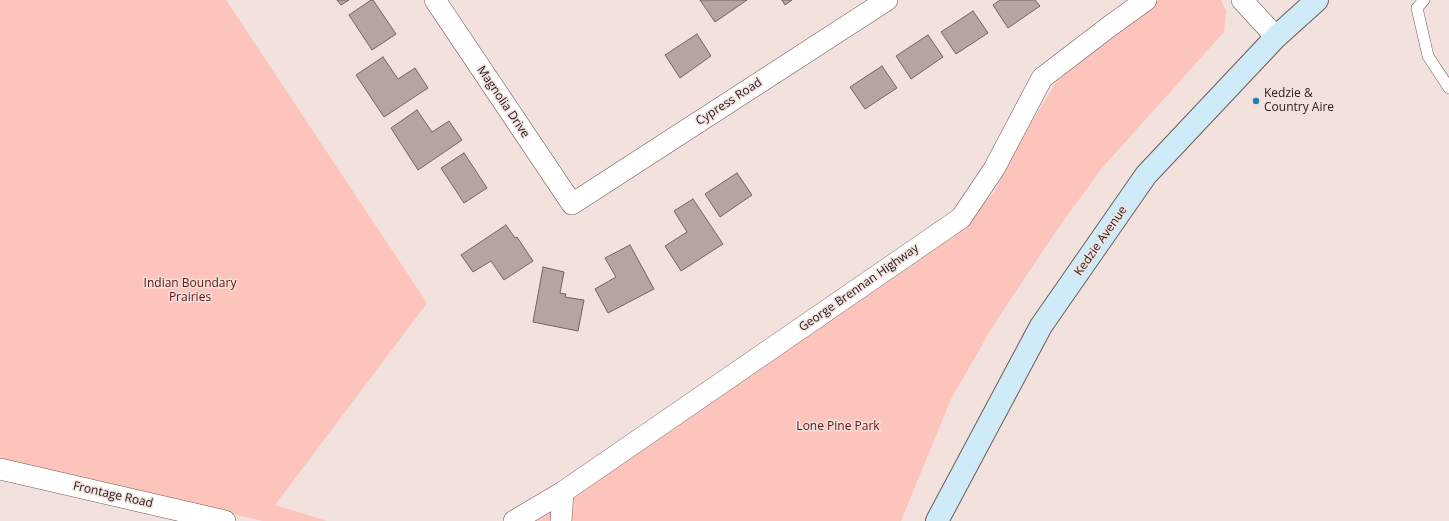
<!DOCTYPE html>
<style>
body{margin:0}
canvas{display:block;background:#f3e1de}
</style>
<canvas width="1449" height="521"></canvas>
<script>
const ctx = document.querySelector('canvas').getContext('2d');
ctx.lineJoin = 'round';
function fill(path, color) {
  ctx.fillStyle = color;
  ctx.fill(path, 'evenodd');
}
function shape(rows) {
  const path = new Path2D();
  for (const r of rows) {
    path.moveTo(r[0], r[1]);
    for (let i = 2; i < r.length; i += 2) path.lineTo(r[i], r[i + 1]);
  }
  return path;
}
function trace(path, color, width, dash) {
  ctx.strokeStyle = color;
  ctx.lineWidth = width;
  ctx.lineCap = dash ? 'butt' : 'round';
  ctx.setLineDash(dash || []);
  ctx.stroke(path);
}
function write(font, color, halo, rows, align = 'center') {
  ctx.font = font + ' "Open Sans",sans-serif';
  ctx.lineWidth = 3;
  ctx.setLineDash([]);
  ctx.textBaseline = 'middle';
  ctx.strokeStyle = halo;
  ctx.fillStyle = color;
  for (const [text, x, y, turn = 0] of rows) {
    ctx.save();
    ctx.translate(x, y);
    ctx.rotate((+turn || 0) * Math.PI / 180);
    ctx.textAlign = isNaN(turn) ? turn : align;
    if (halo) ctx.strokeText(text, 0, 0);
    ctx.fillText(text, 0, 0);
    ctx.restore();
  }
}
fill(shape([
 [0,0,226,0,427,303,275,505,327,521,263,521,0,460],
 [1158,0,1221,0,1226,11,1224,32,1102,168,1056,231,996,321,951,399,901,521,523,521,746,376,933,250,969,221,995,191,1022,137,1055,84,1085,52]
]), '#fdc4bb');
const building = shape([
 [337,0,349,0,341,5,337,0],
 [371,0,373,0,396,34,372,50,349,15,371,0],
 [700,0,747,0,715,22,700,0],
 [782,0,792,0,785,5,782,0],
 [1000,0,1035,0,1040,6,1008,28,993,5,1000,0],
 [973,11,988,33,956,54,941,32,973,11],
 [697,34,711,56,680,78,665,55,697,34],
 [928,35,943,57,911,79,896,56,928,35],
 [383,57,398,79,415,68,428,88,384,117,356,75,383,57],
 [882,66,897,88,865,109,850,87,882,66],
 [417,110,432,132,449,121,462,140,418,170,391,128,417,110],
 [464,153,487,188,464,203,441,168,464,153],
 [737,173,752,195,720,217,705,194,737,173],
 [693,199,723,244,681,271,665,246,687,232,674,211,693,199],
 [506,225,515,238,517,237,533,261,504,280,491,261,473,272,461,255,506,225],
 [630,245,654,289,608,313,595,289,616,277,605,258,630,245],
 [543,267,564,272,560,293,566,294,565,297,584,300,578,331,533,322,543,267]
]);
fill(building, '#b5a4a1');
trace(building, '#736462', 1);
const lane = shape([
 [1424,0,1417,8,1428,56,1449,88]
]);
const street = shape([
 [435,0,572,204,887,0],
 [1242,0,1276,37],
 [0,469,225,521],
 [514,521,563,492,961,218,994,169,1042,78,1110,26,1146,0],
 [561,521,563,492]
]);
const secondary = shape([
 [937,521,1041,326,1146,175,1276,37,1317,0]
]);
trace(lane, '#6b5c59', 12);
trace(street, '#6b5c59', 22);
trace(secondary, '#6b5c59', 24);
trace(lane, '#fff', 11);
trace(street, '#fff', 21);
trace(secondary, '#d0ebf8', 22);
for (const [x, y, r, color] of [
 [1256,101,4,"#2182ae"]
]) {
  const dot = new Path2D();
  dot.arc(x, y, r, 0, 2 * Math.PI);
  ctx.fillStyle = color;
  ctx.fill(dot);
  trace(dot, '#f3e1de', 1.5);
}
write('12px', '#292221', '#f3e1de', [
 ["Kedzie &",1264,94],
 ["Country Aire",1264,108]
], 'left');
write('12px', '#292221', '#f3e1de', [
 ["Magnolia Drive",503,102,56],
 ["Cypress Road",729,102,-33],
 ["Kedzie Avenue",1101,241,-55],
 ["George Brennan Highway",859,288,-35],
 ["Frontage Road",113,495,13]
]);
write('12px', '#630f0a', '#f3e1de', [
 ["Indian Boundary",190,284],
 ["Prairies",190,298],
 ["Lone Pine Park",838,427]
]);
</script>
